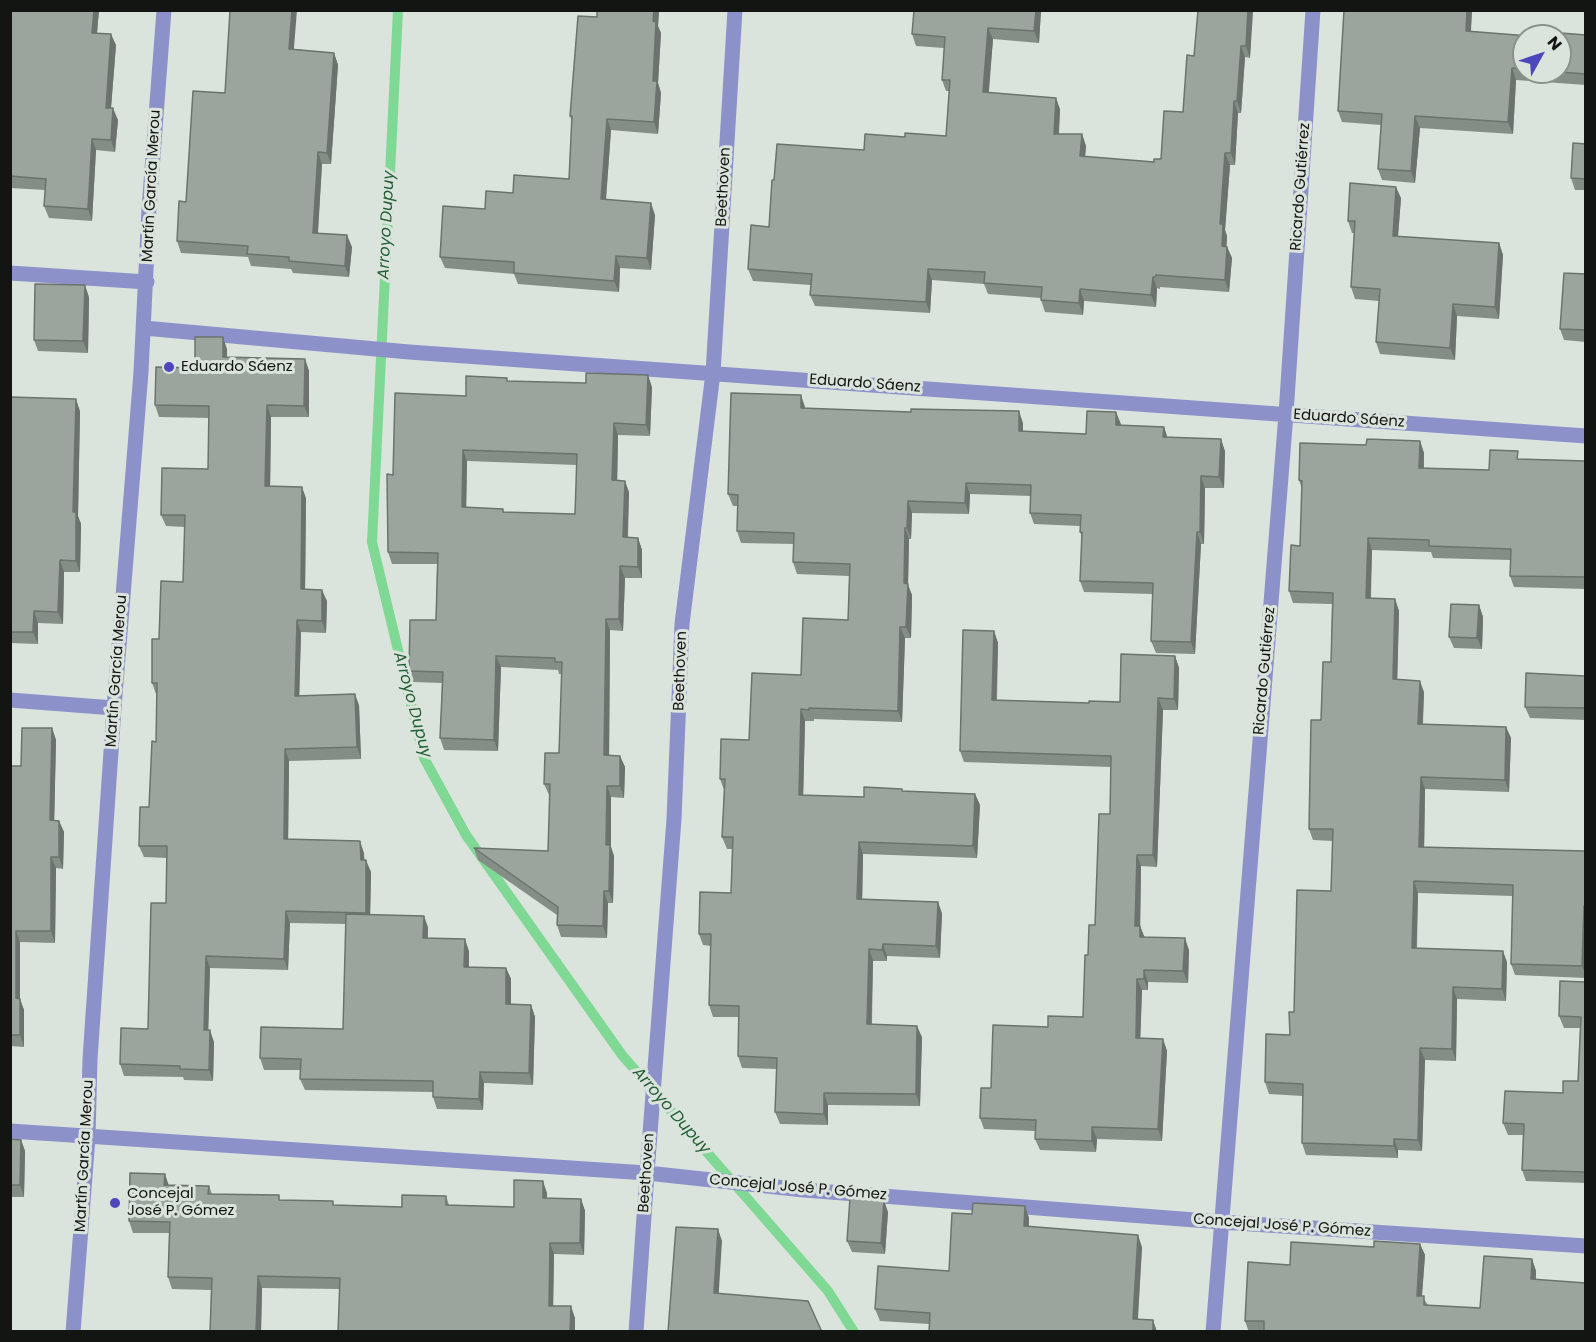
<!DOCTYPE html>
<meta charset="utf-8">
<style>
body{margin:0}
#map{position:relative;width:1596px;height:1342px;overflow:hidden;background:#dbe4dc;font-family:Poppins,sans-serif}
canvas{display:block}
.frame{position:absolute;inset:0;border:12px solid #121512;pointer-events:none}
.north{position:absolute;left:1512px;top:24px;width:60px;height:60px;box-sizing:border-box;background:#dbe4dc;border:2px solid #8b918b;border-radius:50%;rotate:50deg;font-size:16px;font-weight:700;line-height:24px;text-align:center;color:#121512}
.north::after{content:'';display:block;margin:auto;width:21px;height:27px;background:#4e46bc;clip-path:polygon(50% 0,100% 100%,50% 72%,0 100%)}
</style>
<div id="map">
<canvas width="1596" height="1342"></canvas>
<div class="frame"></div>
<div class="north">N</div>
</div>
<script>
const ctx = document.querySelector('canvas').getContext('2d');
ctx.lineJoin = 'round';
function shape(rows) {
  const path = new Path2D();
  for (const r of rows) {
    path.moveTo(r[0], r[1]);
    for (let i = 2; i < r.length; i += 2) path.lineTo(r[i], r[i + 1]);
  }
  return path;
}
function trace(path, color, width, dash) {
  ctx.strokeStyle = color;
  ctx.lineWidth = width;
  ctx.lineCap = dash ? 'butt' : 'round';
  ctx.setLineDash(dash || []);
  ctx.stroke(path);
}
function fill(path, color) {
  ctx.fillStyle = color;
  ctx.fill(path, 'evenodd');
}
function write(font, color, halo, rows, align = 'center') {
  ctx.font = font + ' Poppins,sans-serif';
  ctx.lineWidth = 6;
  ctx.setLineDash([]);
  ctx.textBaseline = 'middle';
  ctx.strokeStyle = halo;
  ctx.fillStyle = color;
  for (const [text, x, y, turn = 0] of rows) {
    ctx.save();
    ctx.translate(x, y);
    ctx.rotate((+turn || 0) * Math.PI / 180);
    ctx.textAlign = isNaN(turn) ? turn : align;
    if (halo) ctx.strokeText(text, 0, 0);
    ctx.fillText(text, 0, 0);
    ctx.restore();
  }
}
trace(shape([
 [398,10,372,542,424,758,466,835,622,1055,828,1291,854,1332]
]), '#80d895', 10);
trace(shape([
 [10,273,147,282],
 [144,328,409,352,1586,436],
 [10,700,114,708],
 [10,1131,647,1173,804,1190,1221,1222,1586,1246],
 [73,1332,88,1137,90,1059,114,708,141,372,149,209,164,10],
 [636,1332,647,1173,674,819,682,624,713,373,735,10],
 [1213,1332,1286,414,1313,10]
]), '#8c91ca', 15);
fill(shape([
 [10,10,99,10,97,33,116,45,111,108,118,120,115,152,96,150,92,221,49,218,44,206,45,190,10,188],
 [597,10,659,10,658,26,661,33,658,83,661,93,658,134,611,130,606,200,655,215,651,270,620,268,619,292,518,284,514,274,445,268,440,257,485,209,513,193,569,179,572,122,570,116,597,17],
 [914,10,1041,10,1039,43,993,39,988,93,1060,109,1059,134,1082,134,1086,146,1085,157,1154,162,1161,159,1183,112,1194,56,1198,10,1252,10,1250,58,1245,57,1241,113,1238,113,1235,165,1230,165,1225,230,1227,236,1226,247,1227,247,1232,258,1229,292,1160,287,1160,289,1157,288,1156,307,1084,301,1083,315,1045,312,1041,300,1041,298,988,294,984,284,932,280,930,313,815,306,810,295,811,285,753,281,748,269,769,227,774,180,905,137,946,136,949,91,946,91,942,80,944,48,916,46,912,34],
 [1344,10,1472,10,1471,32,1524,36,1524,72,1560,72,1586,35,1586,85,1516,80,1513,134,1420,128,1415,183,1382,180,1378,169,1381,125,1342,122,1338,111],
 [294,49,334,53,338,65,331,164,322,164,318,234,352,247,349,277,293,273,291,269,251,266,248,257,181,253,177,241,186,202,225,93],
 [1586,144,1586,190,1575,190,1571,178],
 [1401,198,1398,237,1499,243,1503,255,1499,319,1457,316,1455,360,1380,354,1376,342,1379,301,1355,299,1351,287,1354,233,1352,233,1348,221],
 [1586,274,1586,342,1564,340,1560,329],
 [89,297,88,353,38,351,34,340],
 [227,349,227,357,305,359,309,371,309,417,271,417,270,486,306,498,305,589,327,601,326,633,301,632,299,696,359,705,361,759,289,761,288,839,364,853,364,860,371,872,370,914,428,927,428,938,469,951,469,967,506,968,511,979,511,1004,531,1005,535,1017,533,1085,484,1083,483,1110,437,1109,433,1097,433,1092,305,1090,300,1079,301,1070,264,1070,260,1058,343,1029,346,924,290,923,288,970,210,968,208,1030,214,1042,213,1081,184,1080,183,1077,124,1076,120,1064,148,1029,166,903,167,858,144,857,139,846,149,807,156,742,157,694,156,694,152,683,159,639,183,582,185,527,166,526,161,515,208,469,209,418,159,417,155,405,195,368],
 [508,381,652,387,650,436,618,435,617,481,629,492,628,538,638,538,642,550,642,578,625,578,623,631,610,630,609,755,620,756,625,767,624,798,611,797,611,847,614,856,613,903,608,903,607,938,561,937,557,925,557,915,478,860,474,848,548,851,550,795,549,795,544,784,559,753,562,674,559,674,558,670,501,667,498,751,444,750,440,738,442,683,413,682,409,671,436,620,437,564,392,564,388,552,393,475,466,396],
 [467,461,577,465,575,514,504,512,466,508],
 [10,397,80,411,78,516,81,524,80,572,64,572,63,624,38,623,38,644,10,643],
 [805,407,805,408,1023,423,1023,431,1086,434,1121,424,1120,425,1164,427,1167,437,1225,451,1224,488,1205,488,1204,544,1201,544,1195,654,1156,653,1151,641,1153,594,1084,592,1080,581,1082,537,1080,532,1080,526,1034,524,1030,513,1031,496,970,494,969,514,912,513,911,539,909,539,908,585,912,595,911,638,905,638,902,722,814,719,814,721,805,721,803,795,864,797,903,791,975,794,980,805,977,858,863,854,862,899,942,913,940,958,887,956,887,961,873,961,872,1024,922,1037,920,1106,828,1105,828,1125,780,1124,775,1112,777,1069,742,1068,738,1056,739,1017,713,1017,709,1005,711,946,703,945,699,934,731,893,732,849,727,849,722,837,724,790,720,779,749,740,801,675,848,620,849,576,797,574,793,562,794,544,741,543,737,531,737,506,733,506,728,494],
 [1420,441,1424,453,1424,468,1489,470,1521,459,1586,461,1586,589,1514,587,1510,576,1510,560,1433,558,1431,552,1372,550,1371,598,1395,599,1399,611,1397,680,1424,692,1423,724,1506,727,1511,738,1509,792,1425,789,1424,847,1586,851,1586,978,1515,975,1511,964,1513,896,1418,893,1417,948,1507,962,1506,1001,1457,999,1456,1061,1425,1060,1422,1151,1398,1150,1398,1158,1306,1155,1302,1143,1303,1096,1269,1094,1265,1082,1290,1035,1294,1012,1331,891,1333,841,1313,840,1309,829,1321,720,1331,662,1332,604,1293,603,1289,591,1300,546,1302,489,1299,480,1366,445],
 [1479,605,1483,617,1482,649,1454,648,1449,637],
 [994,631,998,643,997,700,1089,703,1120,702,1175,656,1179,668,1178,710,1163,710,1157,867,1141,866,1140,926,1144,937,1189,950,1188,983,1148,982,1148,990,1142,990,1140,1038,1163,1039,1167,1051,1162,1141,1097,1139,1096,1152,1040,1150,1035,1139,1036,1131,984,1129,980,1118,991,1088,1048,1027,1083,1017,1088,955,1095,925,1110,814,1111,767,964,762,960,751],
 [1586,662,1586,720,1530,718,1525,707,1585,676],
 [52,728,56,740,54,821,59,821,64,832,63,869,56,868,55,943,20,942,20,999,24,1010,24,1047,10,1046,10,766,21,766],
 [1586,982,1586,1183,1526,1181,1522,1170,1523,1135,1508,1135,1503,1123,1563,1093,1578,1081,1580,1028,1564,1028,1559,1016],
 [10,1139,21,1140,25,1151,24,1197,10,1197],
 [165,1174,168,1185,209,1186,212,1194,335,1205,402,1207,446,1196,449,1205,514,1207,547,1193,547,1198,581,1199,585,1211,584,1255,554,1254,553,1306,575,1318,339,1289,262,1288,261,1332,210,1332,211,1290,172,1289,168,1277,169,1233,133,1233,129,1221],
 [1025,1206,1029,1218,1029,1227,1142,1247,1138,1319,1153,1320,1157,1332,929,1332,929,1324,880,1321,875,1309,949,1271,972,1214],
 [888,1212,885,1254,852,1252,847,1241],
 [1420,1244,1425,1255,1422,1296,1428,1305,1480,1308,1532,1259,1536,1271,1536,1279,1586,1332,1249,1332,1245,1321,1290,1265,1374,1247]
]), '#858d87');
fill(shape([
 [94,10,99,10,96,44,92,33],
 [292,10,297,10,293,60,289,49],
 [654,10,659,10,658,26,661,33,658,83,661,93,658,134,654,122,653,81],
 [1036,10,1041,10,1039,43,1034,31],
 [1248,10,1252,10,1253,12,1250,58,1246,46],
 [1467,10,1472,10,1470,43,1466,31],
 [988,28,993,39,988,104,983,92],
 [111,34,116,45,110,120,106,108],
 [1241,46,1245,57,1241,113,1237,101],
 [334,53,338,65,331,164,327,153],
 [1512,68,1516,80,1513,134,1508,122],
 [1056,98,1060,109,1058,145,1054,134],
 [1234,101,1238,113,1235,165,1231,153],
 [113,108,118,120,115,152,111,140],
 [1415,116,1420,128,1415,183,1411,171],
 [607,119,611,130,605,211,601,199],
 [1082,134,1086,146,1084,168,1080,156],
 [92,139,96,150,92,221,88,209],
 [318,152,322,164,317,245,313,233],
 [1225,153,1230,165,1225,230,1227,236,1226,258,1222,246,1220,224],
 [1396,187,1401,198,1397,248,1393,236],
 [651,203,655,215,651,270,647,258],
 [347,235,352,247,349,277,345,266],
 [1499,243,1503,255,1499,319,1495,307],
 [1227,247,1232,258,1229,292,1225,280],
 [616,256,620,268,619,292,614,281],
 [928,269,932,280,930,313,926,302],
 [1153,277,1157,288,1156,307,1151,295],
 [85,285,89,297,88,353,83,341],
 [1080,289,1084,301,1083,315,1079,303],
 [1453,304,1457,316,1455,360,1450,348],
 [223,337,227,349,227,369,223,357],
 [305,359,309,371,309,417,304,406],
 [648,375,652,387,650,436,646,425],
 [801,395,805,407,805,420,801,408],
 [76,399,80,411,78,516,81,524,80,572,76,561,73,512],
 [267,405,271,417,270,497,265,486],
 [1019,411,1023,423,1023,442,1019,431],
 [1116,412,1121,424,1120,436,1116,425],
 [614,423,618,435,617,492,612,480],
 [1164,427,1168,439,1163,437],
 [1221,439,1225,451,1224,488,1219,477],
 [1420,441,1424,453,1423,479,1419,468],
 [463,450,467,461,466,519,462,507],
 [1201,476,1205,488,1204,544,1200,532],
 [625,481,629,492,627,549,623,537],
 [966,483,970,494,969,514,965,503],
 [302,487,306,498,305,600,301,589],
 [908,501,912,513,911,539,907,528],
 [905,528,909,539,908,585,912,595,911,638,906,627,904,583],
 [1197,532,1201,544,1195,654,1191,642],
 [638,538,642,550,642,578,638,567],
 [1368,538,1372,550,1370,610,1366,598],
 [60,560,64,572,63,624,58,612],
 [620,566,625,578,623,631,619,619],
 [322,590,327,601,326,633,322,621],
 [1395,599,1399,611,1397,691,1393,679],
 [1479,605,1483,617,1482,649,1477,638],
 [34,611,38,623,38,644,33,632],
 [606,619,610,630,609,767,604,755],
 [297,620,301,632,299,707,295,696],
 [900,627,905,638,902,722,898,711],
 [994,631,998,643,996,711,992,700],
 [496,656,501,667,498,751,494,740],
 [1175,656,1179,668,1178,710,1174,699],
 [1420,681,1424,692,1422,736,1418,724],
 [355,694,359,705,361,759,357,747],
 [1158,698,1163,710,1157,867,1153,855],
 [801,709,805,721,803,806,799,795],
 [1506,727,1511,738,1509,792,1505,780],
 [52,728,56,740,54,832,50,820],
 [285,749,289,761,288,851,284,839],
 [620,756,625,767,624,798,620,786],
 [1421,777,1425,789,1424,858,1419,847],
 [607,786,611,797,611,847,614,856,613,903,609,891,606,845],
 [975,794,980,805,977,858,973,846],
 [59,821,64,832,63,869,59,857],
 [360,841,364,853,365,872,361,860],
 [859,842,863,854,862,910,857,899],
 [1137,855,1141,866,1140,938,1135,926],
 [51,857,56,868,55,943,51,931],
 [366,860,371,872,370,925,366,913],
 [1414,881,1418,893,1416,959,1412,948],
 [604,891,608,903,607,938,603,926],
 [938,902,942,913,940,958,936,946],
 [1584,906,1586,910,1586,976,1582,966],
 [286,911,290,923,288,970,284,959],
 [424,916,428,927,427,950,423,938],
 [1140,926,1145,938,1140,937],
 [16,931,20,942,20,1010,16,998],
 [1185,938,1189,950,1188,983,1183,971],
 [465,939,469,951,469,979,464,967],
 [883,944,887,956,887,961,882,950],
 [869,949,873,961,871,1036,867,1024],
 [1503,951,1507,962,1506,1001,1502,989],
 [206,956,210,968,208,1042,204,1030],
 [506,968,511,979,511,1016,506,1004],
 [1144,970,1148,982,1148,990,1144,979],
 [1137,979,1142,990,1140,1050,1136,1038],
 [1453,987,1457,999,1456,1061,1452,1049],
 [20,999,24,1010,24,1047,20,1035],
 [531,1005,535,1017,533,1085,529,1073],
 [917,1026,922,1037,920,1106,916,1094],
 [210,1030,214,1042,213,1081,209,1070],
 [1163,1039,1167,1051,1162,1141,1158,1129],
 [1420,1048,1425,1060,1422,1151,1418,1140],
 [480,1072,484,1083,483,1110,479,1099],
 [824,1093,828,1105,828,1125,824,1114],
 [1092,1127,1097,1139,1096,1152,1092,1141],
 [1394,1139,1398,1150,1398,1158,1394,1146],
 [21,1140,25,1151,24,1197,20,1185],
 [165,1174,169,1186,164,1185],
 [543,1181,547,1193,547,1210,543,1198],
 [581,1199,585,1211,584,1255,580,1243],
 [884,1200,888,1212,885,1254,881,1243],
 [1025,1206,1029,1218,1028,1238,1024,1226],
 [718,1229,722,1241,718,1305,714,1293],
 [1138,1235,1142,1247,1137,1330,1133,1319],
 [550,1243,554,1254,553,1317,549,1306],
 [1420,1244,1425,1255,1421,1307,1417,1296],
 [1532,1259,1536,1271,1535,1291,1531,1279],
 [258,1276,262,1288,261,1332,256,1332],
 [571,1306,575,1318,575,1332,570,1332],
 [1153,1320,1157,1332,1153,1332]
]), '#6c736e');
const building = shape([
 [10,10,94,10,92,33,111,34,106,108,113,108,111,140,92,139,88,209,44,206,46,179,10,176,10,10],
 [230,10,292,10,289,49,334,53,327,153,318,152,313,233,347,235,345,266,289,261,289,257,247,254,248,246,177,241,179,201,186,202,193,91,225,93,230,10],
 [597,10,654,10,653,21,656,22,653,81,657,81,654,122,607,119,601,199,651,203,647,258,616,256,614,281,514,273,514,262,440,257,443,206,485,209,486,191,513,193,514,175,569,179,572,116,570,116,578,16,597,17,597,10],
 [914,10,1036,10,1034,31,988,28,983,92,1056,98,1054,134,1082,134,1080,156,1154,162,1154,159,1161,159,1164,111,1183,112,1187,55,1194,56,1198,10,1248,10,1246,46,1241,46,1237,101,1234,101,1231,153,1225,153,1220,224,1223,224,1222,246,1227,247,1225,280,1156,275,1155,277,1153,277,1151,295,1080,289,1079,303,1041,300,1042,287,984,283,985,272,928,269,926,302,810,295,812,274,748,269,751,225,769,227,772,180,774,180,777,144,864,150,865,134,905,137,905,133,946,136,950,80,942,80,945,37,912,34,914,10],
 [1344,10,1467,10,1466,31,1529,36,1524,36,1524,69,1512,68,1508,122,1415,116,1411,171,1378,169,1382,114,1338,111,1344,10],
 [1535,31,1586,35,1586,74,1560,72,1560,36,1534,36,1535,31],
 [1573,143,1586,144,1586,179,1571,178,1573,143],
 [1350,183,1396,187,1393,236,1499,243,1495,307,1453,304,1450,348,1376,342,1380,289,1351,287,1355,221,1348,221,1350,183],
 [1564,273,1586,274,1586,330,1560,329,1564,273],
 [35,284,85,285,83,341,34,340,35,284],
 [195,337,223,337,223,357,305,359,304,406,267,405,265,486,302,487,301,589,322,590,322,621,297,620,295,696,355,694,357,747,285,749,284,839,360,841,361,860,366,860,366,913,286,911,284,959,206,956,204,1030,210,1030,209,1070,180,1069,180,1066,120,1064,121,1028,148,1029,151,903,166,903,167,846,139,846,140,807,149,807,152,741,156,742,157,683,152,683,152,639,159,639,161,581,183,582,185,515,161,515,162,468,208,469,209,406,155,405,156,367,195,368,195,337],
 [586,373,648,375,646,425,614,423,612,480,625,481,623,537,638,538,638,567,620,566,619,619,606,619,604,755,620,756,620,786,607,786,606,845,610,845,609,891,604,891,603,926,557,925,558,907,474,848,548,851,550,784,544,784,545,753,559,753,562,662,555,662,555,658,496,656,494,740,440,738,443,672,409,671,410,620,436,620,438,553,388,552,387,474,393,475,395,393,466,396,466,376,507,378,507,381,586,383,586,373],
 [463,450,577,454,575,514,503,512,503,509,462,507,463,450],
 [731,393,801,395,801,408,911,412,911,409,1019,411,1019,431,1086,434,1087,411,1116,412,1116,425,1164,427,1163,437,1221,439,1219,477,1201,476,1200,532,1197,532,1191,642,1151,641,1153,583,1080,581,1082,532,1080,532,1081,515,1030,513,1031,485,966,483,965,503,908,501,907,528,905,528,904,583,908,584,906,627,900,627,898,711,809,708,809,710,801,709,799,795,864,797,864,787,902,789,902,791,975,794,973,846,859,842,857,899,938,902,936,946,883,944,882,950,869,949,867,1024,917,1026,916,1094,824,1093,824,1114,775,1112,777,1058,738,1056,739,1006,709,1005,711,934,699,934,700,892,731,893,733,837,722,837,725,779,720,779,721,739,749,740,752,673,801,675,803,618,848,620,850,564,793,562,794,533,737,531,738,495,728,494,731,393],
 [10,397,76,399,73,512,76,512,76,561,60,560,58,612,34,611,33,632,10,632,10,397],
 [1367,439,1420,441,1419,468,1489,470,1490,450,1518,451,1517,459,1586,461,1586,577,1510,576,1511,549,1429,546,1429,540,1368,538,1366,598,1395,599,1393,679,1420,681,1418,724,1506,727,1505,780,1421,777,1419,847,1586,851,1586,906,1584,906,1582,966,1511,964,1513,885,1414,881,1412,948,1503,951,1502,989,1453,987,1452,1049,1420,1048,1418,1140,1394,1139,1394,1146,1302,1143,1303,1084,1265,1082,1266,1034,1290,1035,1289,1012,1294,1012,1297,890,1331,891,1333,829,1309,829,1311,720,1321,720,1323,662,1331,662,1333,593,1289,591,1291,545,1300,546,1302,481,1299,480,1300,443,1366,445,1367,439],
 [1451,604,1479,605,1477,638,1449,637,1451,604],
 [963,630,994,631,992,700,1089,703,1089,701,1120,702,1121,654,1175,656,1174,699,1158,698,1153,855,1137,855,1135,926,1140,926,1140,937,1185,938,1183,971,1144,970,1144,979,1137,979,1136,1038,1163,1039,1158,1129,1092,1127,1092,1141,1035,1139,1036,1120,980,1118,981,1088,991,1088,993,1025,1048,1027,1048,1016,1083,1017,1085,955,1088,955,1089,925,1095,925,1099,814,1110,814,1111,756,960,751,963,630],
 [1586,662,1586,708,1525,707,1526,673,1585,676,1586,662],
 [22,728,52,728,50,820,59,821,59,857,51,857,51,931,16,931,16,998,20,999,20,1035,10,1035,10,766,21,766,22,728],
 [346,914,424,916,423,938,465,939,464,967,506,968,506,1004,531,1005,529,1073,480,1072,479,1099,433,1097,433,1081,300,1079,301,1059,260,1058,261,1027,343,1029,346,914],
 [1560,981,1586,982,1586,1172,1522,1170,1524,1124,1503,1123,1505,1091,1563,1093,1563,1081,1578,1081,1581,1017,1559,1016,1560,981],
 [10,1139,21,1140,20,1185,10,1185,10,1139],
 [130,1173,165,1174,164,1185,209,1186,208,1194,279,1195,279,1200,333,1201,333,1205,402,1207,402,1195,446,1196,446,1205,514,1207,514,1180,543,1181,543,1198,581,1199,580,1243,550,1243,549,1306,571,1306,570,1332,338,1332,340,1278,258,1276,256,1332,210,1332,212,1278,168,1277,170,1222,129,1221,130,1173],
 [850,1198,884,1200,881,1243,847,1241,850,1198],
 [973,1203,1025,1206,1024,1226,1138,1235,1133,1319,1153,1320,1153,1332,929,1332,930,1313,875,1309,878,1266,949,1271,952,1213,972,1214,973,1203],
 [676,1227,718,1229,714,1293,808,1301,822,1332,668,1332,676,1227],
 [1374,1241,1420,1244,1417,1296,1424,1296,1424,1305,1480,1308,1484,1256,1532,1259,1531,1279,1586,1283,1586,1332,1264,1332,1264,1321,1245,1321,1248,1262,1290,1265,1291,1242,1374,1247,1374,1241]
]);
fill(building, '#9ba49d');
trace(building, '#6c736e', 1.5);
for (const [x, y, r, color] of [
 [169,367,6,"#4e46bc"],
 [115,1203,6,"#4e46bc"]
]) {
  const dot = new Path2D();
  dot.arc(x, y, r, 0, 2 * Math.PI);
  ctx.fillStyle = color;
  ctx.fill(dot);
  trace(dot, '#dbe4dc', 2);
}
write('15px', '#121512', '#dbe4dc', [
 ["Martín García Merou",152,186,-87],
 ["Beethoven",724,187,-87],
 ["Ricardo Gutiérrez",1301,187,-86],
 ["Eduardo Sáenz",865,384,4],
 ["Eduardo Sáenz",1349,419,4],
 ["Martín García Merou",117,671,-86],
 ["Beethoven",681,671,-88],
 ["Ricardo Gutiérrez",1265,671,-85],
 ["Martín García Merou",85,1156,-87],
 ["Beethoven",647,1173,-86],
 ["Concejal José P. Gómez",798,1188,5],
 ["Concejal José P. Gómez",1282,1226,4]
]);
write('15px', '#121512', '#dbe4dc', [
 ["Eduardo Sáenz",181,367],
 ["Concejal",127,1194],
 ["José P. Gómez",127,1211]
], 'left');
write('italic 16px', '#205e33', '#dbe4dc', [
 ["Arroyo Dupuy",387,225,-87],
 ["Arroyo Dupuy",412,705,75],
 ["Arroyo Dupuy",671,1111,49]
]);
</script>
